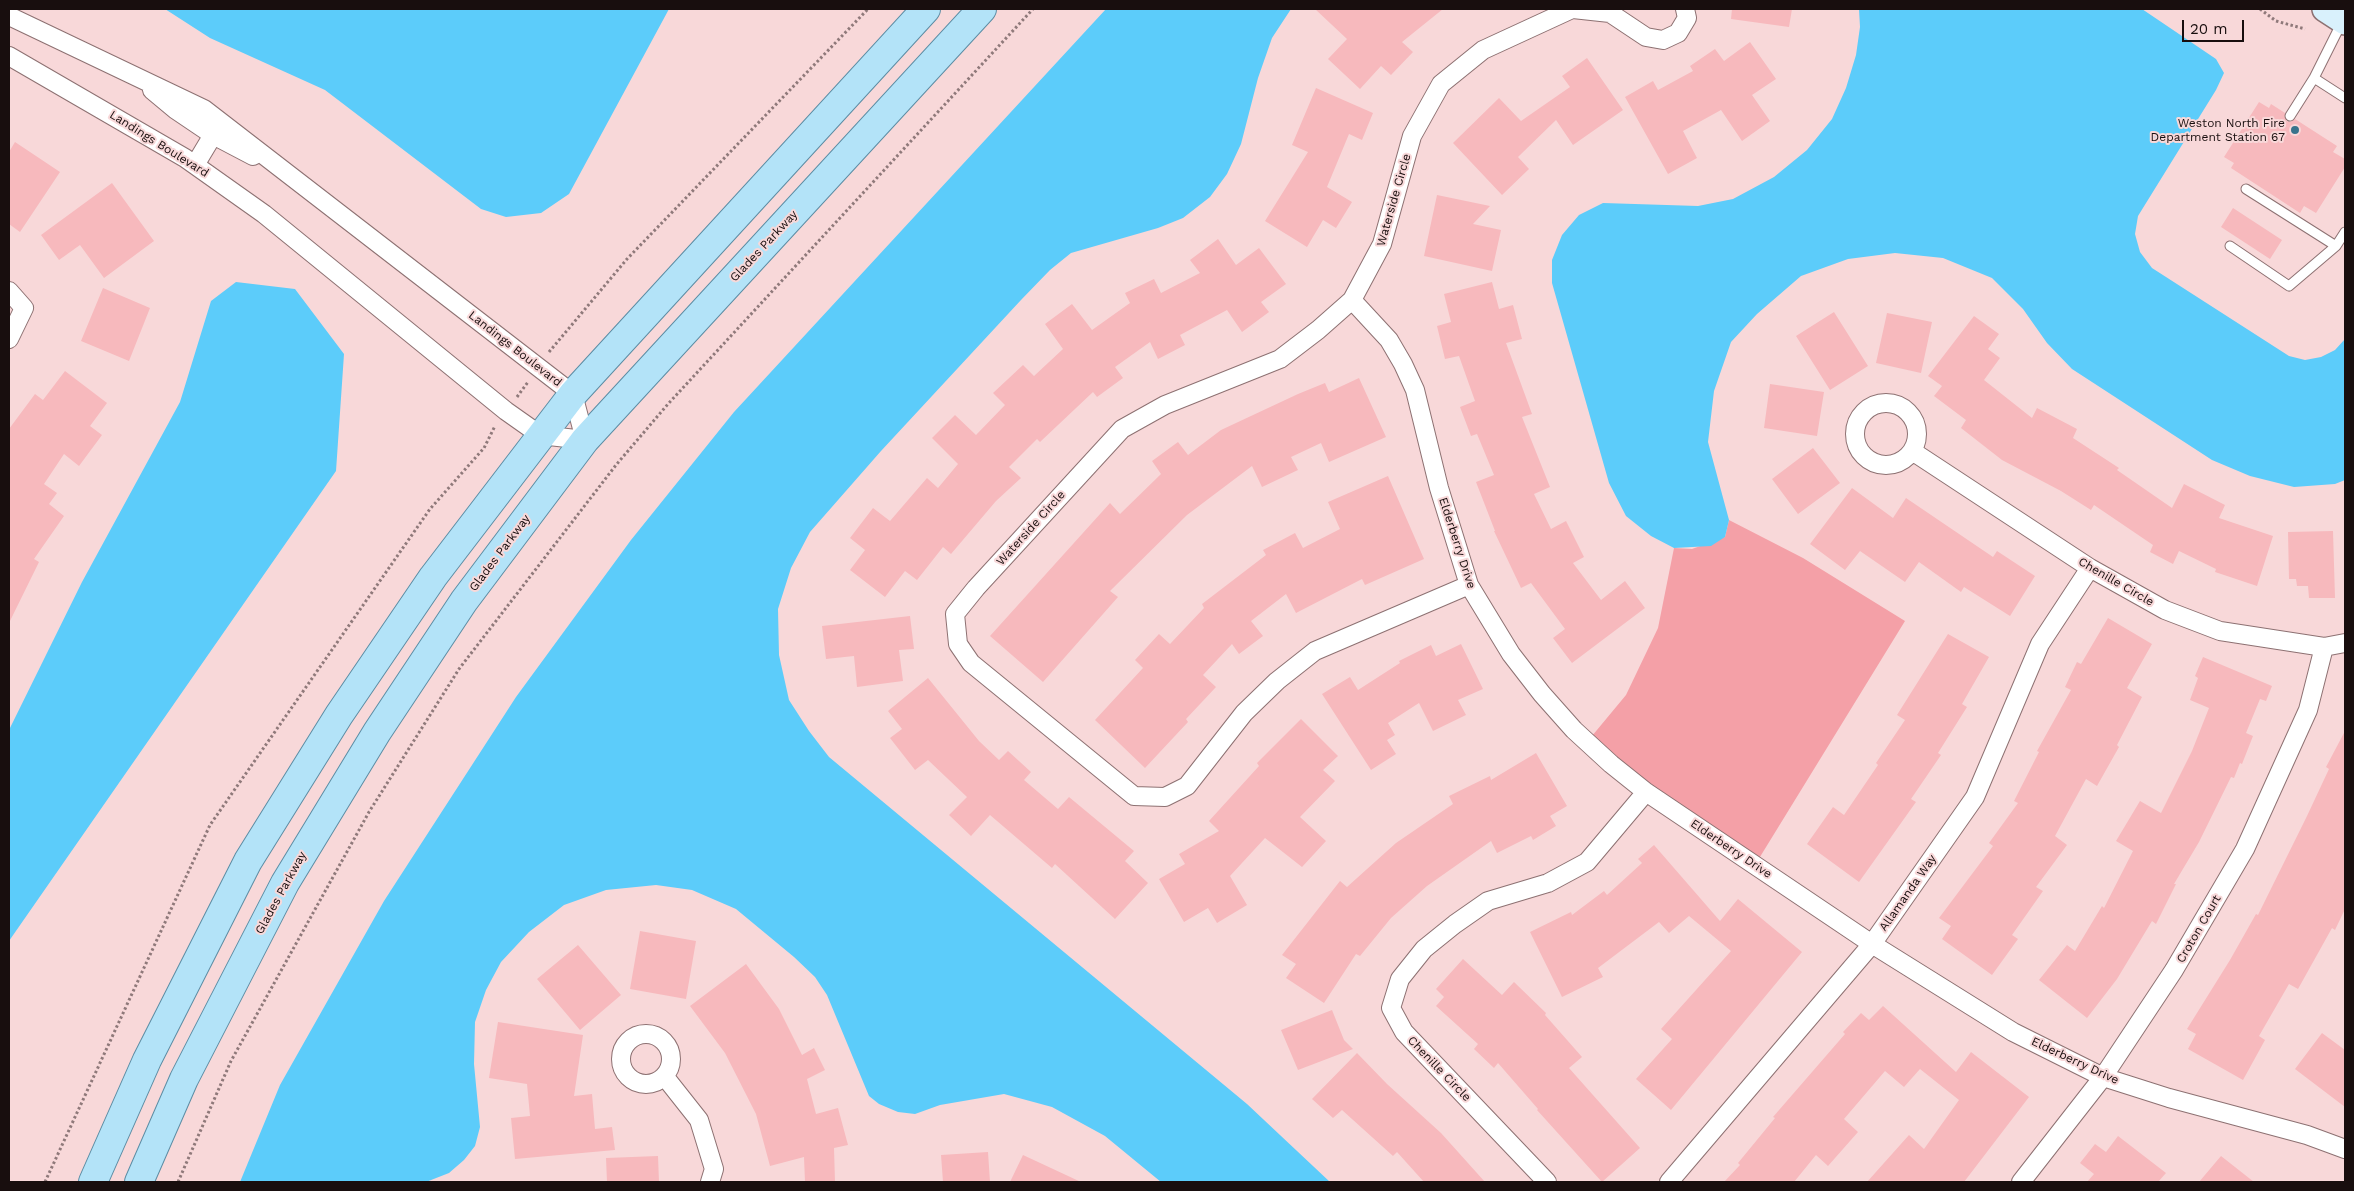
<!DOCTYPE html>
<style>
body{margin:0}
#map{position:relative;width:2354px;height:1191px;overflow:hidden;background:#f8d8d9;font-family:"Work Sans",sans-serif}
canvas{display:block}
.frame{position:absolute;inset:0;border:10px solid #180e0e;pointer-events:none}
.scale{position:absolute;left:2182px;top:20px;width:62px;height:22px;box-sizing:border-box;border:2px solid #180e0e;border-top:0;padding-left:6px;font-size:15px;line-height:18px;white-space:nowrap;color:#180e0e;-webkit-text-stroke:4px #f8d8d9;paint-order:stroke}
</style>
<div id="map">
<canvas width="2354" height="1191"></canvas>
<div class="frame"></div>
<div class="scale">20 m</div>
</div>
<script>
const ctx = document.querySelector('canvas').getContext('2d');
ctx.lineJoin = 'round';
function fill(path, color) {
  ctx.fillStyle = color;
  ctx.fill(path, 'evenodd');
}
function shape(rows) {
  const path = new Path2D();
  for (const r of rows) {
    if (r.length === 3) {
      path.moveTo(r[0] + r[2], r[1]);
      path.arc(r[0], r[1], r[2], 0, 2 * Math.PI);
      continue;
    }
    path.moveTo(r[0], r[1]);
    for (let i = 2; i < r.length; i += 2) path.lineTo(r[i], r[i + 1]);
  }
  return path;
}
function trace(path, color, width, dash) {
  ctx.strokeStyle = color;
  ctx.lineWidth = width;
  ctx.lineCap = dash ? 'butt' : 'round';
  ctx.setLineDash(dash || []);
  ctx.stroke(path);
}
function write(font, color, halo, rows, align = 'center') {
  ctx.font = font + ' "Work Sans",sans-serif';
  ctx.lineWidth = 4;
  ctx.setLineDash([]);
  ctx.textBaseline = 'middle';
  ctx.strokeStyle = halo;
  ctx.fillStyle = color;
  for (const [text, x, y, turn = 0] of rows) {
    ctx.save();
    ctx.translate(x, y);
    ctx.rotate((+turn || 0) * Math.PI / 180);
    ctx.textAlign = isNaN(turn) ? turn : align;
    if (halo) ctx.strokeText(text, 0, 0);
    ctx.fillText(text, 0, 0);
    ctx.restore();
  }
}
fill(shape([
 [1729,520,1803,558,1905,621,1755,865,1587,742,1626,695,1658,628,1674,548,1692,549,1725,537]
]), '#f4a0a7');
fill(shape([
 [165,9,669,9,569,194,541,213,506,217,481,209,325,90,210,38],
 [1106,9,1291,9,1272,38,1258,78,1241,144,1227,174,1210,197,1183,218,1158,228,1071,253,1050,270,1021,300,881,451,810,532,791,568,778,609,779,655,789,700,809,731,829,757,1247,1104,1330,1182,1161,1182,1105,1136,1052,1107,1004,1094,940,1105,915,1114,898,1112,879,1104,869,1096,827,995,815,977,794,957,736,909,692,890,656,885,606,890,564,905,529,932,501,962,486,990,475,1022,474,1064,480,1127,475,1146,464,1160,449,1173,426,1182,240,1182,280,1085,384,901,516,697,631,540,734,412],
 [1859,9,2142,9,2216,59,2224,73,2216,90,2138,216,2135,234,2140,252,2152,268,2289,356,2305,360,2321,357,2335,350,2345,339,2345,480,2335,484,2294,487,2250,476,2212,460,2072,369,2047,343,2023,309,1992,278,1943,258,1895,253,1848,259,1801,276,1757,314,1731,342,1714,391,1708,442,1729,520,1725,537,1711,546,1674,548,1651,536,1626,516,1609,483,1552,283,1552,260,1562,235,1579,215,1603,203,1698,206,1733,199,1774,177,1807,150,1832,119,1846,88,1856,55,1860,27],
 [236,282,295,289,344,354,336,471,9,941,9,730,82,582,180,402,211,301]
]), '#5cccfa');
fill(shape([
 [1315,9,1443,9,1402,42,1413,52,1391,75,1381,66,1360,89,1328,59,1347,39],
 [1732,9,1792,9,1789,27,1731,19],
 [1750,42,1776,79,1752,95,1770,121,1742,141,1721,110,1683,131,1697,158,1668,174,1625,97,1653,81,1658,90,1693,71,1690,66,1715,49,1724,61],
 [1587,58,1623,110,1573,145,1556,120,1518,157,1529,169,1502,195,1453,143,1499,98,1521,121,1570,87,1562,76],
 [1316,88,1373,113,1362,140,1349,134,1327,187,1352,202,1336,228,1323,220,1307,247,1265,221,1308,152,1292,145],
 [2259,102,2269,108,2271,104,2285,113,2286,121,2290,122,2295,119,2337,146,2333,152,2345,159,2345,167,2316,213,2304,206,2300,213,2231,168,2234,163,2224,157],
 [15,142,60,172,20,232,9,224,9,152],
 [112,183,154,241,104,278,80,245,59,260,41,235],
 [1437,195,1490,206,1473,224,1501,230,1492,271,1424,256],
 [2233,208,2282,240,2270,259,2221,227],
 [1218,239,1236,265,1259,248,1286,284,1261,302,1269,312,1242,332,1227,310,1180,335,1185,345,1158,359,1150,342,1115,367,1123,378,1097,397,1093,392,1040,442,1037,439,1009,467,1021,478,996,501,951,554,943,547,917,580,905,571,885,597,850,570,865,550,850,538,873,508,890,521,927,478,938,488,958,464,932,438,955,415,976,435,1005,405,993,393,1023,365,1034,376,1063,349,1045,324,1072,304,1092,330,1130,303,1125,293,1154,279,1161,293,1200,273,1190,260],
 [1492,282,1499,309,1513,305,1522,339,1506,343,1532,414,1522,417,1550,487,1534,494,1551,529,1566,521,1584,557,1573,563,1601,600,1625,581,1645,608,1572,663,1553,638,1565,629,1531,583,1521,588,1494,531,1495,531,1476,482,1494,475,1477,434,1471,436,1460,407,1475,401,1459,356,1445,359,1437,326,1451,322,1444,294],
 [103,288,150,308,129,361,81,341],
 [1834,312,1868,366,1830,390,1796,336],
 [1887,313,1932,322,1921,373,1876,363],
 [1974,316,1999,334,1988,349,2000,358,1984,380,2032,418,2037,408,2077,429,2073,438,2119,468,2117,470,2172,508,2184,484,2225,505,2219,518,2273,536,2257,586,2215,572,2216,569,2179,551,2173,564,2150,552,2153,545,2094,505,2091,510,2061,491,2002,460,1961,428,1966,420,1934,396,1942,386,1928,376],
 [65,371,107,403,90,426,102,435,79,466,64,454,44,484,57,493,49,504,64,516,34,559,39,562,9,623,9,429,35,394,43,400],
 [1359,378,1386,437,1329,462,1321,443,1291,457,1298,470,1262,487,1252,466,1187,515,1110,591,1118,597,1043,682,990,636,1110,503,1120,514,1161,474,1152,461,1178,442,1188,455,1221,430,1298,394,1325,383,1329,392],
 [1770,384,1824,392,1817,436,1764,428],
 [1813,448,1840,483,1798,514,1772,479],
 [1388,476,1424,559,1365,585,1362,579,1296,613,1286,594,1251,621,1263,636,1239,654,1232,644,1203,675,1216,687,1186,719,1188,722,1145,768,1095,720,1143,668,1135,660,1159,634,1170,644,1204,608,1202,604,1266,555,1263,550,1295,533,1303,548,1340,529,1328,502],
 [1852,488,1893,518,1906,498,1993,557,1997,551,2035,576,2010,616,1964,587,1961,592,1919,562,1905,582,1860,551,1845,570,1810,544],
 [2333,531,2335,598,2309,598,2308,586,2297,586,2296,579,2289,579,2288,532],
 [910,616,914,649,899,650,903,681,857,687,854,656,826,659,822,626],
 [2108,618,2152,644,2127,688,2142,697,2117,745,2119,747,2097,786,2086,779,2055,836,2067,845,2036,887,2043,891,2012,935,2018,939,1992,975,1942,939,1951,926,1939,918,1993,846,1989,843,2018,803,2014,801,2039,752,2037,751,2071,690,2065,687,2077,662,2081,664],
 [1948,634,1989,657,1962,704,1967,707,1938,753,1941,755,1911,799,1916,802,1859,882,1807,844,1833,807,1844,815,1878,765,1876,763,1905,720,1897,715],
 [1461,644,1483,689,1458,700,1466,715,1433,731,1419,703,1388,723,1395,735,1387,740,1396,754,1371,770,1322,694,1350,677,1358,690,1400,663,1399,661,1431,645,1436,656],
 [2203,657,2272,686,2266,701,2260,699,2246,733,2253,736,2242,764,2240,763,2234,778,2231,777,2199,842,2174,884,2176,884,2156,924,2152,921,2117,979,2087,1018,2039,980,2067,945,2075,951,2102,906,2104,908,2133,851,2116,841,2140,801,2161,813,2192,751,2209,708,2190,700,2198,678,2195,676],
 [928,678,979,741,999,760,1008,751,1031,772,1024,780,1058,809,1069,797,1134,851,1125,861,1148,883,1115,919,1055,864,1052,868,990,815,971,836,949,815,967,797,928,760,915,770,890,738,902,729,888,711],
 [1301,719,1338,756,1323,770,1335,781,1300,817,1326,841,1302,867,1265,838,1230,876,1247,905,1217,923,1208,908,1184,922,1159,879,1185,864,1179,854,1219,831,1209,821,1259,766,1257,763],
 [2345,731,2345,909,2335,930,2332,928,2298,989,2289,984,2259,1036,2265,1040,2243,1080,2188,1049,2196,1034,2187,1029,2230,960,2256,914,2258,915,2307,816,2329,769,2326,767],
 [1536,753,1567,806,1550,816,1556,826,1533,840,1531,836,1497,853,1491,841,1427,886,1391,918,1360,956,1356,954,1324,1003,1286,978,1296,964,1282,955,1340,881,1347,887,1396,843,1453,804,1449,796,1490,776,1491,780],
 [1654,845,1720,921,1738,899,1802,952,1671,1110,1636,1079,1672,1039,1661,1029,1731,951,1689,916,1669,933,1659,922,1598,968,1603,977,1562,997,1530,932,1571,912,1572,915,1604,891,1607,895,1642,863,1638,859],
 [640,931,696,941,686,999,630,989],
 [578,945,621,995,580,1030,537,979],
 [1463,959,1502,995,1514,982,1546,1013,1545,1015,1582,1057,1569,1068,1640,1148,1602,1182,1537,1110,1538,1109,1498,1063,1494,1068,1474,1049,1478,1044,1436,1006,1444,997,1436,989],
 [746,964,779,1009,802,1055,814,1048,825,1070,807,1079,816,1114,838,1108,848,1145,834,1148,835,1182,805,1182,804,1157,770,1166,756,1114,725,1053,690,1006],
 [1883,1006,1956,1072,1971,1052,2029,1097,1964,1182,1867,1182,1909,1135,1924,1149,1959,1100,1920,1069,1904,1087,1885,1071,1844,1119,1858,1132,1828,1166,1816,1155,1794,1182,1724,1182,1740,1165,1738,1163,1775,1118,1773,1117,1845,1034,1843,1032,1861,1013,1869,1020],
 [1332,1010,1344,1040,1353,1049,1298,1070,1281,1030],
 [498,1022,583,1035,574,1096,592,1094,595,1129,612,1127,615,1150,515,1159,511,1118,530,1116,527,1084,489,1078],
 [2322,1033,2345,1050,2345,1107,2295,1069],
 [1357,1053,1387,1084,1441,1133,1485,1182,1424,1182,1397,1152,1393,1156,1342,1110,1333,1118,1312,1099],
 [2118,1136,2166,1173,2158,1182,2087,1182,2094,1174,2080,1163,2095,1144,2106,1152],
 [988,1152,990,1182,943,1182,941,1155],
 [1023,1155,1081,1182,1010,1182],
 [658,1156,659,1182,607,1182,606,1158],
 [2221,1156,2254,1182,2199,1182]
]), '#f7b9bd');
const lane = shape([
 [2342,22,2314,78,2345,98],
 [2290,116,2314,78],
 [2246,189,2336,246,2345,232],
 [2230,246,2289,286,2336,246]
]);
const street = shape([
 [1573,9,1610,13,1646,37,1663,40,1678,33,1687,18,1685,9],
 [9,16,204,109,573,394,585,440,540,435,506,411,264,214,185,158,9,56],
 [152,90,176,110,213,135,253,156],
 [195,165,213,135],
 [9,291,24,308,9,339],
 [1352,300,1389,340,1403,364,1415,390,1439,488,1469,585,1511,654,1542,694,1574,730,1611,764,1646,792,1872,944,2013,1032,2103,1077,2169,1098,2307,1135,2345,1149],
 [1886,434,31],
 [1912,451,2090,568,2165,610,2220,631,2324,647,2345,643],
 [1469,585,1315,651,1277,681,1244,713,1187,786,1165,797,1134,796,971,663,958,644,955,614,976,588,1122,429,1165,405,1280,359,1318,330,1352,300,1382,244,1412,136,1441,84,1483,50,1572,9],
 [646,1059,25],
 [665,1077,699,1120,714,1169,710,1182],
 [1547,1182,1404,1032,1391,1008,1400,979,1424,949,1455,924,1488,901,1548,883,1587,862,1646,792],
 [1669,1182,1872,944,1975,797,2040,644,2090,568],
 [2021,1182,2103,1077,2174,970,2245,849,2308,710,2324,647]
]);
const secondary = shape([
 [2325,9,2345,22]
]);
const primary = shape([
 [93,1182,147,1060,248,861,339,715,433,577,573,394,926,9],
 [139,1182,184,1079,285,883,377,732,464,601,585,440,982,9]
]);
trace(lane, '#8d7172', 11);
trace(street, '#8d7172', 20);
trace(secondary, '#8d7172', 28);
trace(primary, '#5c8da4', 30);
trace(shape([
 [2260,9,2276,21,2305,29],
 [549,352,627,259,868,9],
 [517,397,528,382],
 [45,1182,210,825,430,509,484,448,495,426],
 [178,1182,231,1061,369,812,459,669,616,465,668,404,1033,9]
]), '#8f797a', 3, [2.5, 2.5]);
trace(lane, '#fff', 9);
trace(street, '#fff', 18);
trace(secondary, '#d9f1fc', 25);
trace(primary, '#b3e3f8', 28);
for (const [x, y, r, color] of [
 [2295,130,5,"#39738c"]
]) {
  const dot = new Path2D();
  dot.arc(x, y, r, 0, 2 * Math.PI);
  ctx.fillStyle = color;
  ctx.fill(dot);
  trace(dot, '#f8d8d9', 2);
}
write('12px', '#180e0e', '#f8d8d9', [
 ["Weston North Fire",2285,123],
 ["Department Station 67",2285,137]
], 'right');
write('12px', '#180e0e', '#f8d8d9', [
 ["Landings Boulevard",159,144,32],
 ["Waterside Circle",1394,200,-74],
 ["Glades Parkway",764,246,-47],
 ["Landings Boulevard",515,349,38],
 ["Waterside Circle",1031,528,-48],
 ["Elderberry Drive",1457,543,72],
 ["Glades Parkway",500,553,-53],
 ["Chenille Circle",2116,582,30],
 ["Elderberry Drive",1731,849,34],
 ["Glades Parkway",281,893,-61],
 ["Allamanda Way",1908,893,-55],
 ["Croton Court",2199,929,-60],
 ["Elderberry Drive",2075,1061,25],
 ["Chenille Circle",1439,1069,46]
]);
</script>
